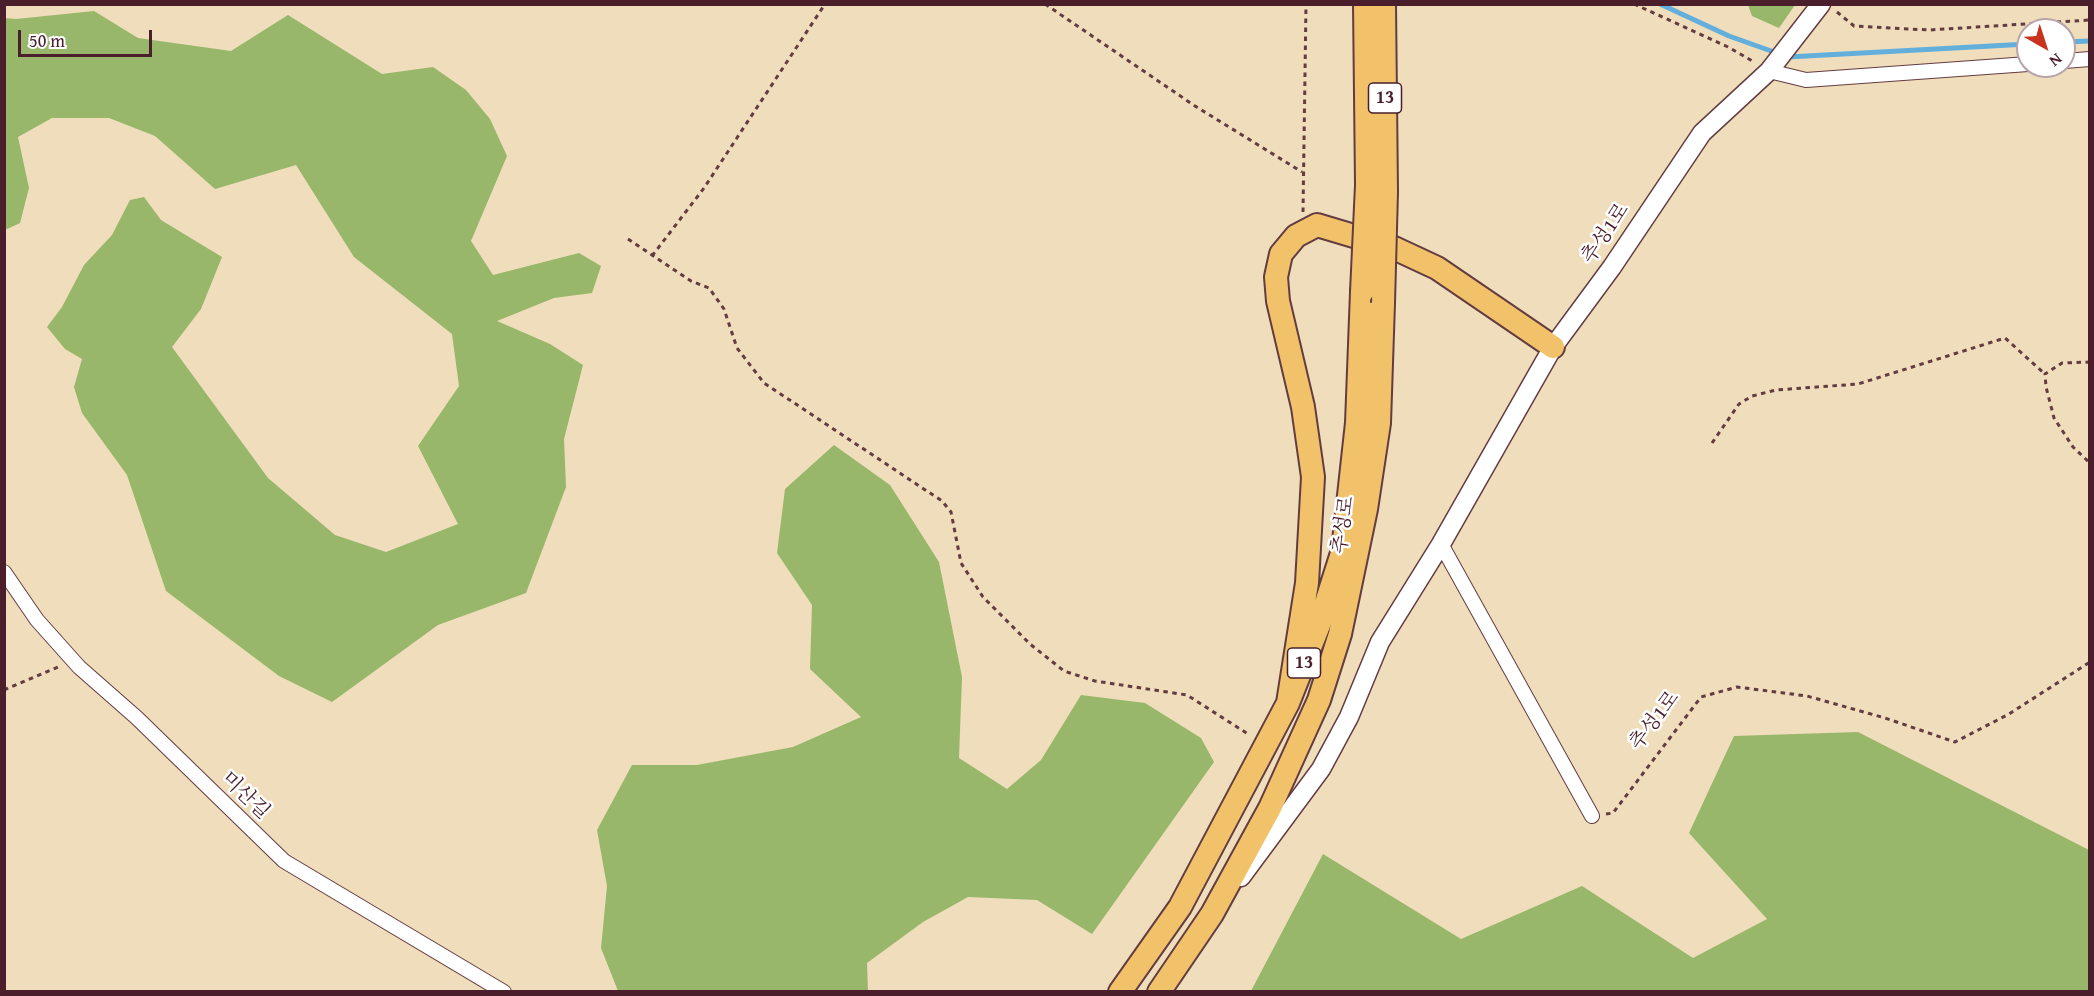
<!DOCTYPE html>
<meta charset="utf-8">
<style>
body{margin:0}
#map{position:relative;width:2094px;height:996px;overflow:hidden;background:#efddbc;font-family:"Gentium Book Plus",serif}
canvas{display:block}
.frame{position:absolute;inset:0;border:6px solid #4a1f2b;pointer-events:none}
.north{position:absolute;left:2016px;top:18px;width:60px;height:60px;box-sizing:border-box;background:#fff;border:2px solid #b7a5aa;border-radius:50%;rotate:141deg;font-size:16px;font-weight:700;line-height:24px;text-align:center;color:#4a1f2b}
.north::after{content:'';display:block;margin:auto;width:21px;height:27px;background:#c8321e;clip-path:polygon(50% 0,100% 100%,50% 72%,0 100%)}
.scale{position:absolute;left:18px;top:30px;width:134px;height:27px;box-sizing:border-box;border:3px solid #4a1f2b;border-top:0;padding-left:8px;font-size:18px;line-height:21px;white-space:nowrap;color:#4a1f2b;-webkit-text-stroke:4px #fff;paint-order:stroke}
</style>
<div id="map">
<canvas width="2094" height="996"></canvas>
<div class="frame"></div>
<div class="north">N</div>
<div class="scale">50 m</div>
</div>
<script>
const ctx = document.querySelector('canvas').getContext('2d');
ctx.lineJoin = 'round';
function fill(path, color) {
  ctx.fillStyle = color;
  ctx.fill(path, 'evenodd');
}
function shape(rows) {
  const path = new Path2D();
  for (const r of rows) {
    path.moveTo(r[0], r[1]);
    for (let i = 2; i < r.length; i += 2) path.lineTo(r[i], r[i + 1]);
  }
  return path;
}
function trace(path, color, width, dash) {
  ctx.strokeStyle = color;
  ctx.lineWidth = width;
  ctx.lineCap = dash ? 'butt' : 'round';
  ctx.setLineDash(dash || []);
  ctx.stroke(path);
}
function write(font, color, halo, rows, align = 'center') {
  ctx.font = font + ' "Gentium Book Plus","Noto Serif KR",serif';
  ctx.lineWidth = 5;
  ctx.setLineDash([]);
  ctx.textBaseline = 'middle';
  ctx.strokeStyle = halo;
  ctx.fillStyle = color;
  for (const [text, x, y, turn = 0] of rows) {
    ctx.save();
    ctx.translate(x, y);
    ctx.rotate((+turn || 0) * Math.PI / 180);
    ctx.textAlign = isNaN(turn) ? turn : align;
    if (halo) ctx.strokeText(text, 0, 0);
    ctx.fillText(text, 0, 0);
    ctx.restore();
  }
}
fill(shape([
 [1748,5,1748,4,1795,5,1779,28,1752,16],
 [94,11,138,38,231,51,288,15,382,74,433,67,466,90,490,119,507,156,471,241,493,275,579,253,601,266,592,293,554,298,497,321,550,344,583,365,564,439,566,487,526,593,438,625,332,702,279,676,166,591,127,475,82,413,74,387,82,359,65,349,47,327,62,307,84,265,112,235,130,200,144,197,161,220,222,257,201,309,172,347,268,478,335,535,386,552,458,524,418,446,459,386,452,334,354,257,296,165,215,189,155,136,109,118,52,118,18,137,29,188,20,223,5,230,5,18,16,19],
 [834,445,890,485,939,562,962,677,959,758,1007,789,1041,760,1081,695,1145,703,1201,738,1214,762,1092,934,1037,900,968,897,923,922,867,963,868,991,618,991,601,948,607,886,597,830,632,765,697,765,793,747,861,717,810,669,812,605,777,553,785,489],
 [1858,732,2089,850,2089,991,1251,991,1323,854,1461,939,1582,886,1693,958,1767,919,1689,833,1734,736]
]), '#98b76a');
trace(shape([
 [1660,4,1729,36,1788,57,2028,44],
 [2064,42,2090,41]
]), '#62afdc', 5);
const minor = shape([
 [2064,61,2090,59],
 [1769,71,1806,80,2028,64],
 [1441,544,1592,816],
 [4,572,37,620,79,667,137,718,284,861,504,992]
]);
const tertiary = shape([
 [1241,877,1321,769,1349,717,1380,642,1441,544,1553,347,1612,267,1702,133,1769,71,1821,4]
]);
const primary = shape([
 [1365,4,1367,185],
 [1384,4,1386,192],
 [1288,703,1307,583,1313,477,1303,407,1278,301,1276,277,1281,254,1296,236,1317,225,1394,248,1437,268,1553,347],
 [1120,992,1180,907,1288,703,1319,625,1343,550,1357,423,1362,292],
 [1159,992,1212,914,1270,808,1319,700,1340,634,1366,509,1379,423,1383,303]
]);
trace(minor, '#633c41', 16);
trace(tertiary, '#633c41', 21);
trace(primary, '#633c41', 26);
trace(shape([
 [1045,4,1195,106,1302,172],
 [1634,4,1728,47,1754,62],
 [1837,12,1854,26,1929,30,2090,20],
 [1303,212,1306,4],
 [628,239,691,281,709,288,724,309,737,348,764,383,942,501,951,512,961,563,983,597,1030,644,1064,671,1095,681,1187,695,1248,734],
 [652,256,704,188,825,4],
 [2090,362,2062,363,2045,374,2046,387,2054,418,2073,447,2090,463],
 [1712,443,1739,404,1752,396,1776,390,1858,384,2005,338,2045,374],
 [4,690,58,667],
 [1606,814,1613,813,1701,697,1737,687,1807,696,1885,718,1955,742,2009,714,2090,662]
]), '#633c41', 3, [4.5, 4.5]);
trace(minor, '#fff', 14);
trace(tertiary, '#fff', 18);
trace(primary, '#f2c26a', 22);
const primaryBridge = shape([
 [1362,292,1367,185],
 [1383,303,1386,192]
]);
trace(primaryBridge, '#633c41', 26, []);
trace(primaryBridge, '#f2c26a', 22);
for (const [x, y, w] of [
 [1385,98,33],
 [1304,663,33]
]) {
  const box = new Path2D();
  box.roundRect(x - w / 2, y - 15, w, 30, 4.5);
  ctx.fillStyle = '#fff';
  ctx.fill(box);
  trace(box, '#4a1f2b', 1.5);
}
write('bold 18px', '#4a1f2b', null, [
 ["13",1385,98],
 ["13",1304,663]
]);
write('20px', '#4a1f2b', '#fff', [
 ["추성1로",1606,234,-56],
 ["추성로",1344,525,-82],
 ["추성1로",1655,721,-53],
 ["미산길",245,796,44]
]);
</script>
